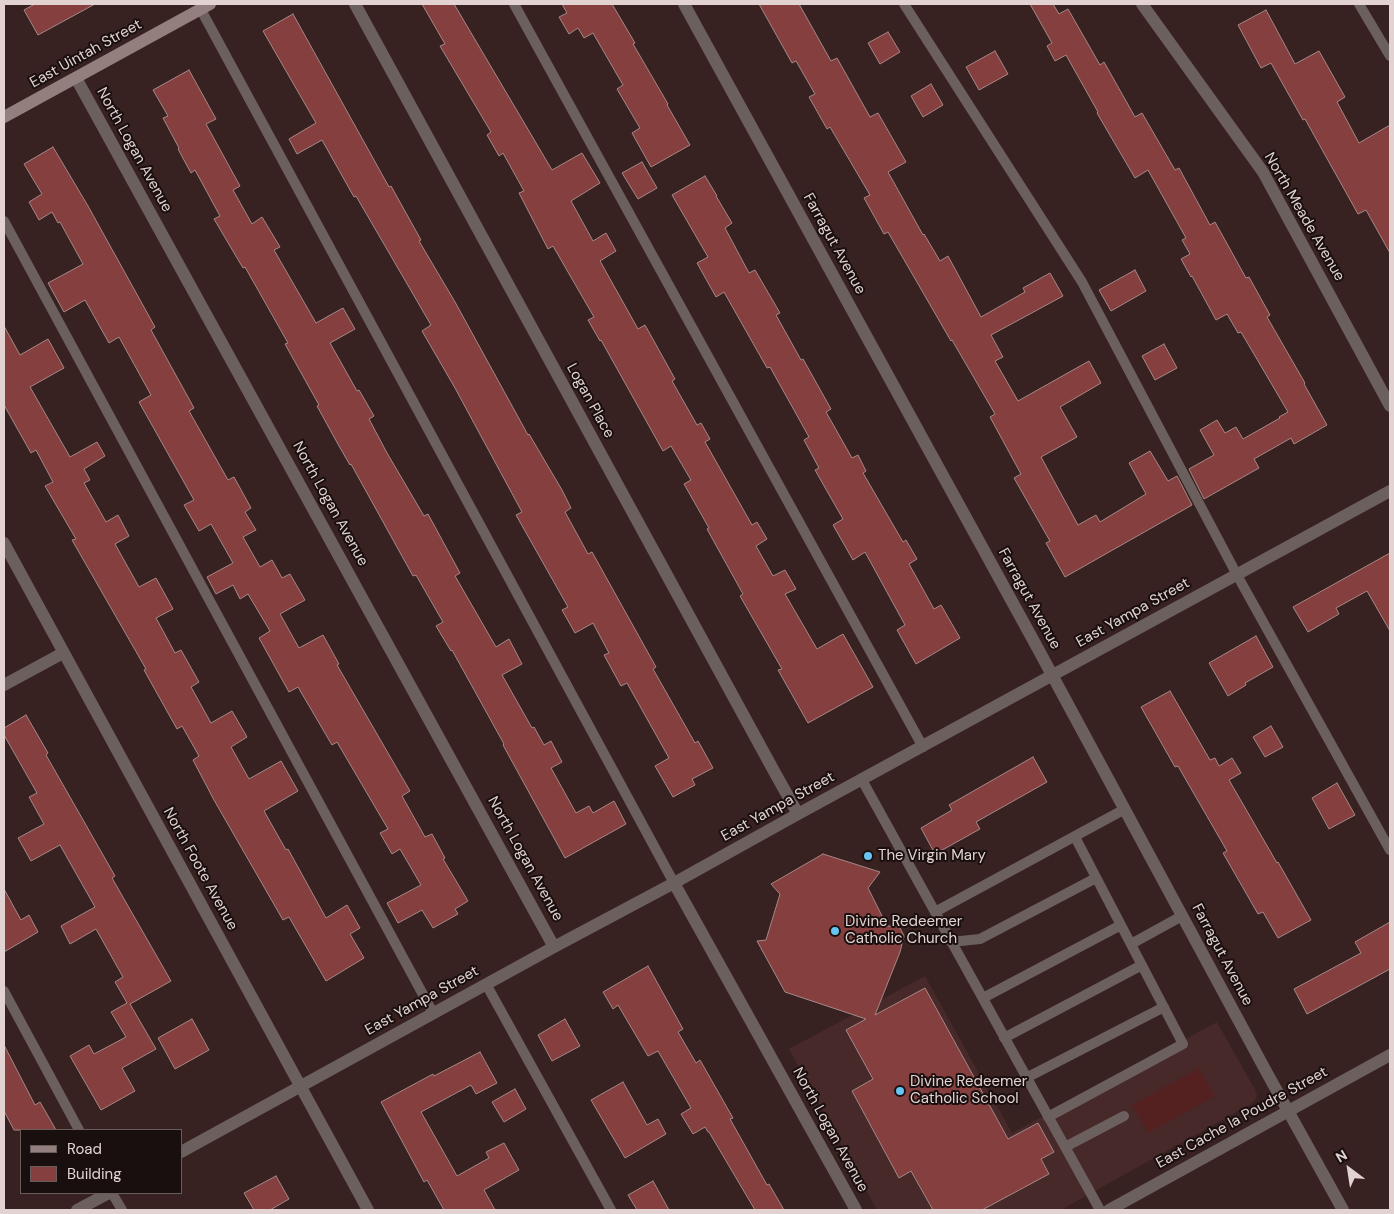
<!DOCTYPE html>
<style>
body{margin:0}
#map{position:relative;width:1394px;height:1214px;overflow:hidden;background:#382221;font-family:"DM Sans",sans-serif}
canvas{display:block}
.frame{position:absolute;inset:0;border:5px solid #e2d3d2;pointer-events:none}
.legend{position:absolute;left:20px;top:1129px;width:162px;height:65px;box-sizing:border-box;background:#190f0e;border:1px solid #695d5c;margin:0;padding:6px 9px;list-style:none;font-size:15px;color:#e2d3d2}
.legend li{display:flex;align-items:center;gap:10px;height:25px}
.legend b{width:25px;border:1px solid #695d5c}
.north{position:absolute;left:1324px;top:1144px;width:50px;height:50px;-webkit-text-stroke:4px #190f0e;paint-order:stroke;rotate:329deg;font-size:14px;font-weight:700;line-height:20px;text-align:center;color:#e2d3d2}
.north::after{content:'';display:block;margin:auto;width:18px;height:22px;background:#e2d3d2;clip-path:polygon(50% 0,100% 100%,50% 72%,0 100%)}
</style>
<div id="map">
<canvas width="1394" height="1214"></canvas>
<div class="frame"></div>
<ul class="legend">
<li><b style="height:6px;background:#927f7e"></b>Road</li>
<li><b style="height:14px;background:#853f3f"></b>Building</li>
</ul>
<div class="north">N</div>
</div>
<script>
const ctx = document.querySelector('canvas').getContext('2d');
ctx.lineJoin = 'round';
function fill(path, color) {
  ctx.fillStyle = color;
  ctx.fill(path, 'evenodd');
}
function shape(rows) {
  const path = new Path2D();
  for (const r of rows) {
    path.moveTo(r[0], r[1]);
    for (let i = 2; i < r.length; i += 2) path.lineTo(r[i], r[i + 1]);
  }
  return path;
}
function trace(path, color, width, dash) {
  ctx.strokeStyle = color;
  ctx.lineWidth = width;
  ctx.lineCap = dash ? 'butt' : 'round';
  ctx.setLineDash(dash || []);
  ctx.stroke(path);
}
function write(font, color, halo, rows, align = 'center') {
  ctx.font = font + ' "DM Sans",sans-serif';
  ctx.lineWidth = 4;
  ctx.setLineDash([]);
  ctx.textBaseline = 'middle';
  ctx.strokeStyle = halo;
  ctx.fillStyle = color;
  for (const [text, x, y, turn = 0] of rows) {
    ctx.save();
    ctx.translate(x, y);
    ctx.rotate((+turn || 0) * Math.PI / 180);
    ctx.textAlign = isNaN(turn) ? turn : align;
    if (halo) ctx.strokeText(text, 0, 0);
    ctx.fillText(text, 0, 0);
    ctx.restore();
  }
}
fill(shape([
 [925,976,1012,1133,1217,1022,1254,1088,1257,1095,1255,1100,1249,1105,1061,1210,877,1210,789,1049]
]), '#472929');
fill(shape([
 [1199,1068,1215,1096,1148,1133,1132,1105]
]), '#552020');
const building = shape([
 [35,4,95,4,38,35,24,10,35,4],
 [422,4,454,4,552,170,582,153,600,183,571,201,593,241,606,233,616,251,600,261,638,329,645,325,675,379,672,381,697,425,701,423,710,439,705,442,752,525,757,522,767,539,756,546,773,576,785,570,796,589,785,594,817,649,843,634,873,687,808,723,778,670,782,669,740,596,743,594,707,529,709,528,684,484,691,480,671,446,663,451,601,340,600,341,588,320,594,317,553,246,548,249,519,193,524,191,503,153,499,156,487,135,491,132,440,46,445,44,422,4],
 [562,4,612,4,635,43,633,44,668,104,667,105,690,145,651,167,632,133,640,128,617,89,623,85,593,33,584,38,578,28,569,34,559,17,567,13,562,4],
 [759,4,799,4,831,61,837,58,870,117,878,113,906,162,888,172,923,235,924,234,940,261,948,256,981,317,1025,292,1023,288,1050,273,1063,296,991,335,1003,357,995,361,1018,401,1089,361,1101,383,1060,407,1077,437,1041,457,1078,525,1096,515,1100,522,1146,494,1129,463,1150,451,1168,481,1177,476,1192,505,1065,577,1046,543,1050,541,1014,478,1021,474,990,417,995,414,952,340,951,341,888,232,884,234,864,198,870,195,830,127,827,129,809,97,815,94,796,61,792,63,759,4],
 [1030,4,1053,4,1059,14,1068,9,1100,65,1104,62,1135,117,1142,113,1175,170,1179,168,1210,225,1215,222,1246,278,1249,277,1270,315,1267,317,1305,383,1304,384,1327,425,1294,444,1291,438,1254,459,1259,468,1204,499,1189,469,1214,455,1200,430,1217,420,1225,433,1236,427,1243,439,1280,418,1279,417,1288,412,1241,332,1238,333,1227,314,1216,320,1192,276,1191,277,1181,259,1190,254,1182,240,1186,238,1148,170,1135,178,1097,113,1098,112,1066,55,1055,61,1047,46,1052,43,1030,4],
 [1266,10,1295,64,1319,51,1345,97,1337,102,1359,143,1390,125,1390,253,1366,210,1358,214,1305,119,1303,120,1271,63,1261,68,1238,25,1266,10],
 [293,14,389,187,391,186,421,240,419,241,455,302,528,435,529,434,562,490,571,508,565,512,588,554,592,552,656,667,653,669,695,743,698,741,713,768,692,779,695,785,673,797,655,766,669,758,627,683,621,686,604,655,609,653,593,623,575,633,562,610,568,607,516,515,522,512,455,388,422,331,431,325,356,196,354,197,322,140,297,154,289,139,316,123,263,31,293,14],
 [888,32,900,52,880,64,868,43,888,32],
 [995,51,1008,74,979,90,966,67,995,51],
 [189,70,216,119,206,124,240,186,233,190,252,224,262,217,280,247,274,250,316,323,343,308,355,329,330,343,357,391,359,390,374,416,369,419,387,453,424,516,428,514,460,573,455,576,496,647,509,639,522,664,502,675,532,728,534,727,544,745,551,741,562,762,551,768,576,813,589,806,593,813,614,801,626,824,565,858,503,745,504,744,452,650,451,651,436,626,443,622,416,575,413,576,351,464,350,465,339,446,317,406,319,405,285,344,288,343,245,267,243,268,214,219,220,216,195,170,191,173,178,149,179,148,163,118,168,116,153,90,189,70],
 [931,84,943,105,923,117,911,96,931,84],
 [53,147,88,206,155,327,151,330,194,408,189,411,228,480,234,477,251,508,245,512,256,530,243,537,260,567,272,560,282,578,290,574,305,600,280,614,299,648,323,635,339,664,337,665,410,791,402,796,425,837,432,834,445,858,443,859,468,901,455,909,458,914,433,928,422,910,398,923,387,903,421,885,400,849,392,854,380,833,388,829,337,742,332,745,298,687,289,692,259,638,270,631,248,594,240,599,233,585,216,594,207,577,233,563,211,524,199,531,184,505,194,500,139,402,151,395,119,337,109,343,85,300,64,312,48,283,83,264,60,222,58,223,52,212,39,220,29,202,42,194,24,164,53,147],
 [642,162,657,188,638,199,622,173,642,162],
 [705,176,717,196,716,196,732,223,725,228,749,273,755,270,780,313,776,315,801,360,803,359,831,409,826,412,852,458,858,455,866,471,863,473,903,542,906,540,917,559,909,564,934,609,941,605,960,638,916,664,897,630,905,625,865,552,853,560,833,525,843,519,815,470,819,468,804,440,809,437,770,367,767,368,724,292,716,297,697,263,708,257,672,195,705,176],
 [1135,270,1146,291,1111,311,1099,290,1135,270],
 [4,326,20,355,48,339,64,368,30,387,70,457,97,442,105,456,84,469,90,480,84,483,106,522,118,515,129,536,115,544,139,587,156,578,173,609,156,618,175,653,181,650,199,682,191,687,211,723,232,711,247,737,231,747,249,779,281,761,298,791,264,811,286,850,288,849,326,918,347,905,360,928,350,934,364,958,326,981,289,917,283,920,214,800,193,760,199,756,182,726,177,729,144,670,146,669,72,540,76,539,45,486,53,482,36,450,31,453,4,405,4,326],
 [1164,344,1177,368,1155,380,1142,356,1164,344],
 [1390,553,1390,631,1367,591,1336,608,1339,614,1308,632,1293,607,1390,553],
 [1256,636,1273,667,1245,683,1246,685,1228,696,1209,663,1256,636],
 [1170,691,1210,760,1215,758,1219,766,1232,758,1241,773,1229,780,1277,863,1278,862,1311,920,1278,938,1263,912,1258,914,1223,853,1227,851,1178,766,1175,767,1141,707,1170,691],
 [26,715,48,753,46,755,115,876,112,878,171,981,130,1004,156,1049,122,1068,135,1091,101,1110,70,1056,89,1045,94,1054,126,1037,111,1012,127,1003,115,982,123,977,96,929,70,944,61,926,95,907,60,845,31,861,18,838,44,824,29,797,37,793,4,735,4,728,26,715],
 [1271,726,1283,747,1265,757,1253,737,1271,726],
 [1033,757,1047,782,976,822,980,829,935,854,921,828,952,810,949,805,1033,757],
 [1337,783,1355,815,1329,829,1312,798,1337,783],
 [823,854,880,872,868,888,887,926,899,926,904,936,900,952,875,1015,925,988,1008,1139,1038,1123,1054,1152,1041,1159,1049,1174,982,1210,933,1210,911,1171,899,1178,852,1091,873,1079,846,1030,866,1019,785,992,757,941,766,940,780,894,771,884,823,854],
 [4,889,21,920,29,915,38,932,4,952,4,889],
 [1390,922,1390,969,1307,1014,1294,989,1361,953,1355,942,1390,922],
 [648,966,683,1029,678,1032,696,1063,700,1060,733,1118,730,1119,767,1185,769,1184,784,1210,755,1210,709,1132,708,1132,705,1127,693,1134,681,1114,691,1108,658,1051,648,1056,618,1005,613,1009,603,992,648,966],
 [192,1019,209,1050,175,1069,158,1038,192,1019],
 [565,1019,580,1046,552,1061,538,1035,565,1019],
 [4,1045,35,1105,40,1102,56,1130,14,1130,4,1111,4,1045],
 [480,1052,497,1083,476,1094,471,1085,421,1112,457,1176,489,1158,486,1152,504,1143,519,1170,484,1190,495,1210,444,1210,427,1180,424,1182,381,1102,433,1074,434,1076,480,1052],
 [623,1082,647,1125,658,1119,666,1134,625,1158,591,1100,623,1082],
 [515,1089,526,1109,504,1122,492,1102,515,1089],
 [276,1176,289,1199,270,1210,254,1210,244,1193,276,1176],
 [653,1181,669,1210,637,1210,628,1195,653,1181]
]);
fill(building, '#853f3f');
trace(building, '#a58887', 1);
trace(shape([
 [514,4,923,747],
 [904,4,1082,282,1237,575,1390,850],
 [1359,4,1390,56],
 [200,8,674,883],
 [4,221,433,1013],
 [862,780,1100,1210],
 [935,912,1125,809],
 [951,942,980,939,1096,878],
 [1131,944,1182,916],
 [486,984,611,1210],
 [4,991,79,1130],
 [983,998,1121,925],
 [1004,1038,1142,965],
 [1026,1078,1164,1007],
 [1048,1117,1183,1044,1075,837],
 [1065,1147,1124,1116],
 [112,1193,122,1210]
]), '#6c605f', 10);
trace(shape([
 [355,4,775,773,798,814],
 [684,4,1037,647,1267,1073,1343,1210],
 [1142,4,1263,172,1390,406],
 [76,78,554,947],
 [4,543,368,1210],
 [4,685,63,653],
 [674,883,856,1210],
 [181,1152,554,947,674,883,798,814,1390,491],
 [77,1210,109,1193]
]), '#6c605f', 12);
trace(shape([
 [1109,1210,1390,1055]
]), '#6c605f', 12);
trace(shape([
 [4,117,210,4]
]), '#927f7e', 12);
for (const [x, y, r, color] of [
 [868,856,5,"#68c4f0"],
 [835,931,5,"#68c4f0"],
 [900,1091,5,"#68c4f0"]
]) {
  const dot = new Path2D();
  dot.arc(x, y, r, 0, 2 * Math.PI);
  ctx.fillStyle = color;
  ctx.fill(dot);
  trace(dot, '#190f0e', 2);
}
write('15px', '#e2d3d2', '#190f0e', [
 ["East Uintah Street",86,54,-29],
 ["North Logan Avenue",134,150,61],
 ["North Meade Avenue",1304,217,60],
 ["Farragut Avenue",834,244,61],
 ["Logan Place",590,401,61],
 ["North Logan Avenue",330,504,61],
 ["Farragut Avenue",1029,599,61],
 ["East Yampa Street",1133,613,-29],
 ["East Yampa Street",778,807,-29],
 ["North Logan Avenue",525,859,61],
 ["North Foote Avenue",200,869,61],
 ["Farragut Avenue",1222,955,62],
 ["East Yampa Street",422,1001,-29],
 ["East Cache la Poudre Street",1242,1118,-29],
 ["North Logan Avenue",830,1130,61]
]);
write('15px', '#e2d3d2', '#190f0e', [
 ["The Virgin Mary",878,856],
 ["Divine Redeemer",845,922],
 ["Catholic Church",845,939],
 ["Divine Redeemer",910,1082],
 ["Catholic School",910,1099]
], 'left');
</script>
